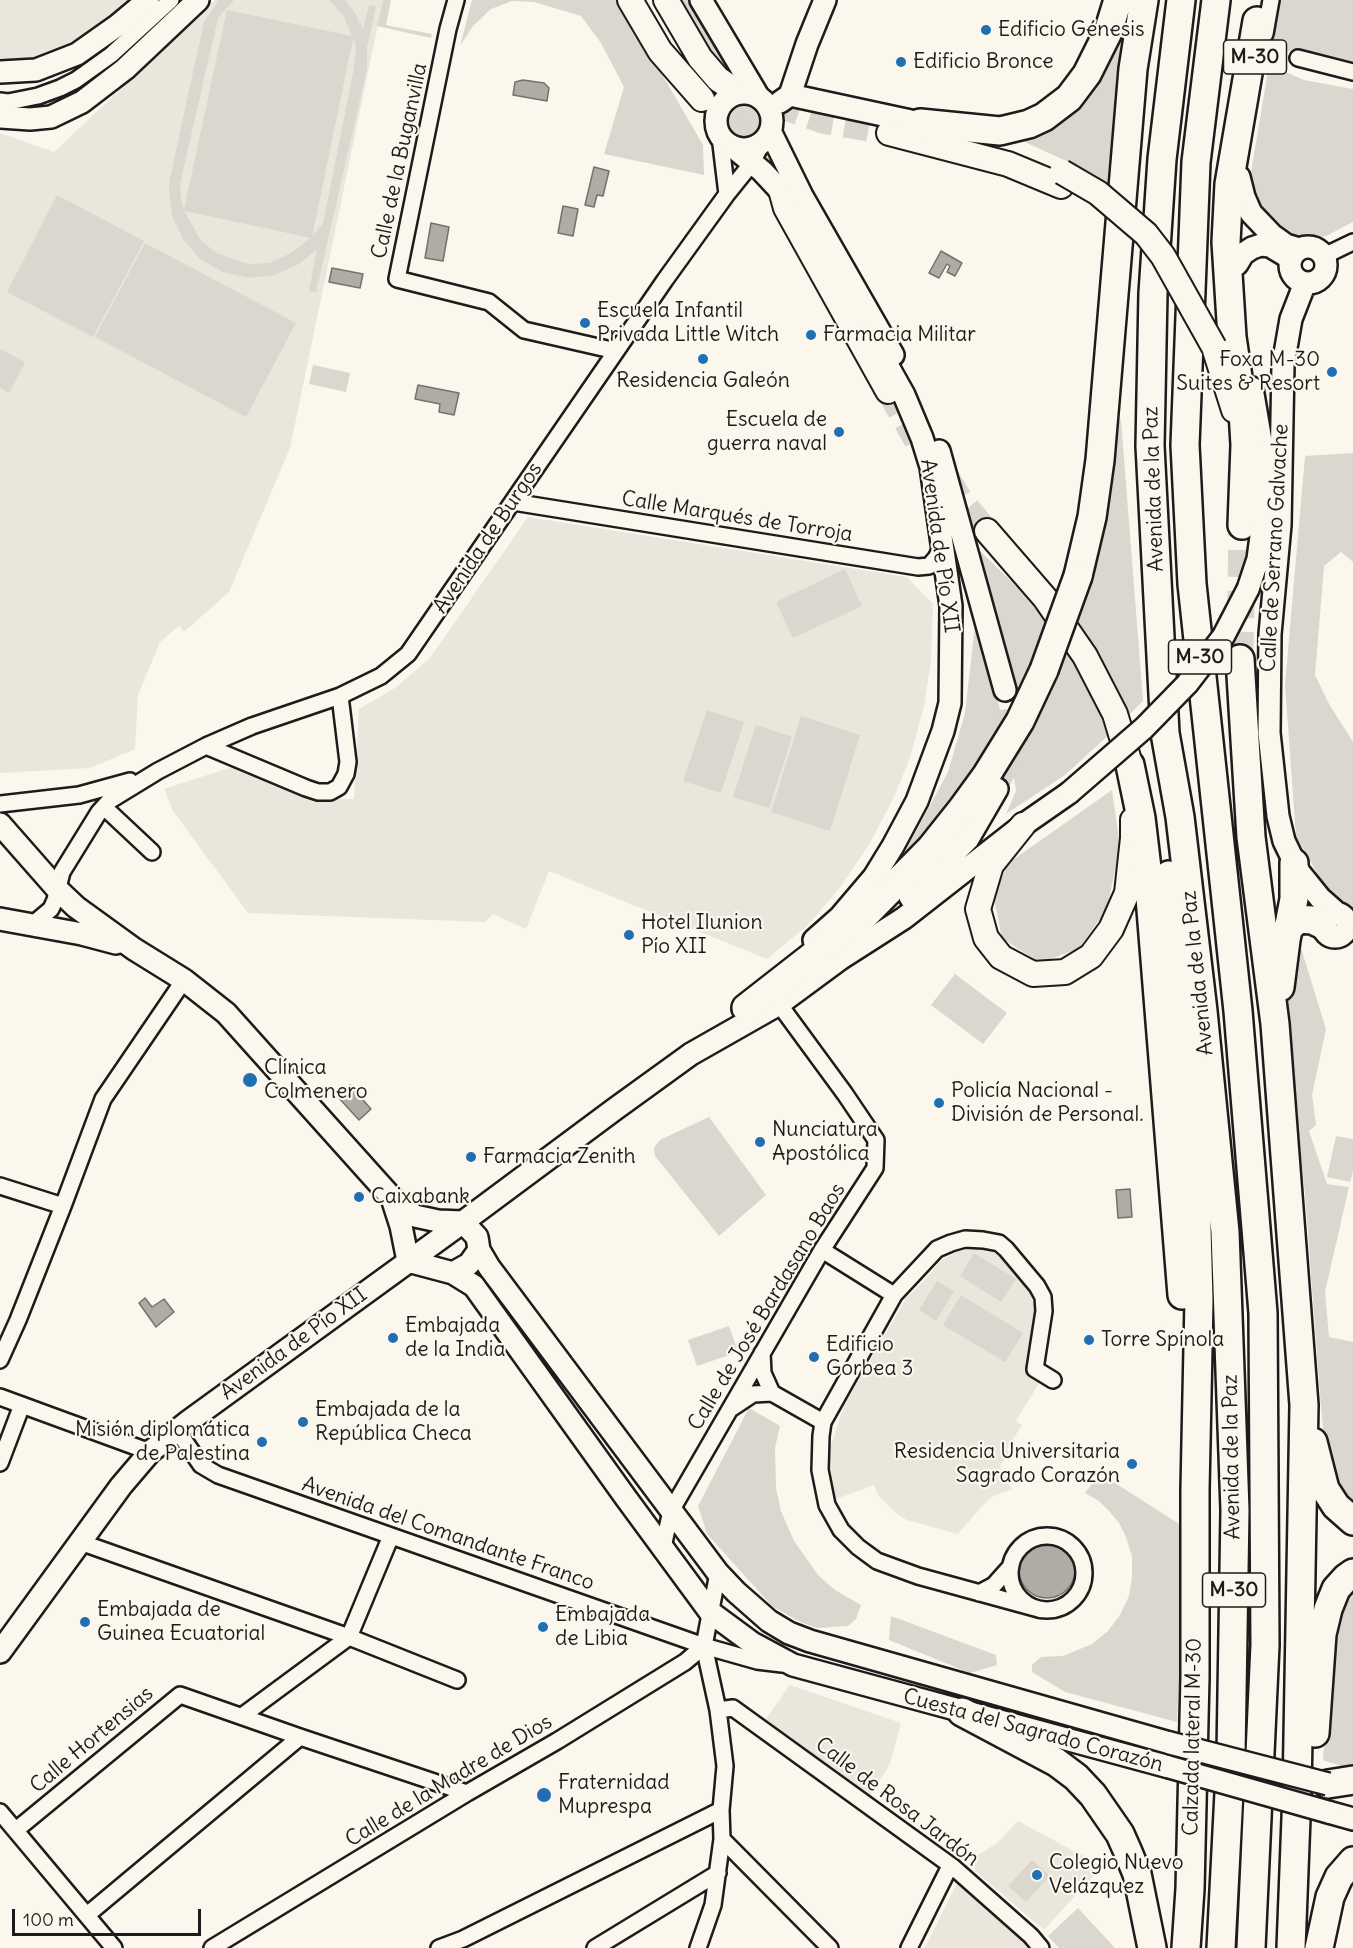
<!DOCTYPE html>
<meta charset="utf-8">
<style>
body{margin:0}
#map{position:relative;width:1353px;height:1948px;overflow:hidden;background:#fbf7ec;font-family:Delius,sans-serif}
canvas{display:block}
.scale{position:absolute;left:12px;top:1909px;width:189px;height:27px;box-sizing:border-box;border:3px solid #1c1c1c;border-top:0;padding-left:8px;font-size:18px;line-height:21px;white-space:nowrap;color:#1c1c1c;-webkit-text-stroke:4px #fbf7ec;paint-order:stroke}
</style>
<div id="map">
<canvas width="1353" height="1948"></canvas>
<div class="scale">100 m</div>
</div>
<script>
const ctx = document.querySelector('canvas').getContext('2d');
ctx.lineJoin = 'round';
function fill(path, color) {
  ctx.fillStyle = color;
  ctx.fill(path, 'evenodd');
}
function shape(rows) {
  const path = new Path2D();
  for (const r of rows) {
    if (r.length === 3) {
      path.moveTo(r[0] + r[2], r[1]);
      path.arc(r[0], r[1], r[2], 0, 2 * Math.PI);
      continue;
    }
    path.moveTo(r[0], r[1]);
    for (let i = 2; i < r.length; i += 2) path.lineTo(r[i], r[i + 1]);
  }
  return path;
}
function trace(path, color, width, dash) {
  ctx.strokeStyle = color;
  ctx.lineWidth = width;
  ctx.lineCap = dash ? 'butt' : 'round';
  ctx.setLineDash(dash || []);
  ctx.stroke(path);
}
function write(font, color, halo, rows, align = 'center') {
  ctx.font = font + ' Delius,sans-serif';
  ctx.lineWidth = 4.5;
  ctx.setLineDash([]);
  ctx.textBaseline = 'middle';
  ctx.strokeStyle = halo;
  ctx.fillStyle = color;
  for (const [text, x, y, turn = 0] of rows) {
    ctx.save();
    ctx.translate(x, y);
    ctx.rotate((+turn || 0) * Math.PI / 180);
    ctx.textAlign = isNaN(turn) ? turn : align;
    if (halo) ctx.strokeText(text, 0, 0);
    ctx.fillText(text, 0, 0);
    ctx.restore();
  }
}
fill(shape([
 [0,0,130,0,100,24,66,46,32,58,0,61],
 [215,0,383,0,290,448,229,592,184,632,179,626,160,642,138,695,135,749,90,768,0,773,0,133,54,152],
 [528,517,907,577,933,604,931,661,924,706,910,758,894,797,870,843,839,889,808,925,767,959,549,871,526,929,493,914,485,922,248,913,173,811,164,789,235,766,309,798,354,799,359,709,395,688,430,658],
 [971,1249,993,1252,1000,1255,1030,1293,1036,1312,1035,1335,1026,1370,1041,1380,1016,1421,1022,1425,1007,1449,1009,1452,1000,1467,1012,1489,993,1496,982,1506,958,1534,907,1520,896,1513,878,1495,874,1485,836,1499,829,1460,831,1446,844,1406,906,1298,925,1280,939,1262,956,1252],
 [790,1685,901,1723,890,1764,869,1797,826,1766,766,1719],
 [1018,1821,1102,1866,1044,1930,975,1871,973,1858,997,1843],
 [957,1883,995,1913,1029,1948,925,1948]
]), '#eae6dc');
fill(shape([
 [219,0,234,0,218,18,180,184,181,199,184,210,227,10,352,36,343,15,329,0,345,0,354,11,363,29,369,5,376,6,367,47,367,69,316,292,309,291,317,249,299,264,275,275,249,278,223,272,200,259,183,239,172,216,169,189,170,178,204,22],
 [353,39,356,46,354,68,326,209,323,223,312,237],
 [185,212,185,211,311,238,291,253,270,263,250,264,238,261,217,253,201,241],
 [383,0,391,0,386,25,432,34,431,38,377,26],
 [472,0,619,0,703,145,704,175,604,154,624,87,601,43,581,16,534,2,512,1,491,9,473,26,460,46],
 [671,0,691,0,728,63,727,68,720,69],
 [1135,0,1124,69,1118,73,1107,184,1090,172,1016,138,1039,127],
 [1281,0,1353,0,1353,64,1307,53,1271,49],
 [1269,65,1304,80,1353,89,1353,222,1328,235,1316,239,1304,239,1286,230,1265,213,1250,178],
 [745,121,17],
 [57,195,144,241,93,337,7,292],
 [145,243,296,323,246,417,95,337],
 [0,349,25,362,9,393,0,388],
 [313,365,350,373,346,392,309,384],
 [1121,420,1143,701,1126,718,1104,664,1078,620,1096,538,1113,421],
 [1353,453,1353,562,1341,552,1324,566,1315,675,1329,704,1353,742,1353,910,1334,903,1296,836,1285,685,1305,456],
 [972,543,1017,587,1047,623,1033,662,1014,699],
 [845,569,862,606,793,638,776,602],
 [975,625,1005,726,963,792,892,876,948,772,965,713],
 [1069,651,1114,730,1065,775,1006,814,1016,791,1014,778,1003,767],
 [707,710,744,722,721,793,683,781],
 [801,716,860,735,830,831,771,812],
 [756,725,792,737,769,808,733,797],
 [1112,790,1120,846,1107,908,1080,948,1040,963,1002,938,994,899,1007,864],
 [1298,938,1326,1029,1312,1095,1316,1125,1309,1131,1327,1184,1349,1187,1325,1292,1329,1337,1353,1342,1353,1505,1339,1489,1325,1448,1320,1395,1305,1194,1285,1004,1287,960],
 [955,974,1007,1013,983,1044,931,1005],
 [709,1117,766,1195,719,1236,655,1156,654,1148,660,1140],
 [1336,1136,1353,1139,1353,1171,1350,1182,1327,1177],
 [974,1253,1016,1279,1001,1302,960,1276],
 [937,1281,954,1291,936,1321,919,1310],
 [961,1295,1023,1333,1005,1362,943,1325],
 [729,1326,738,1352,697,1366,688,1340],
 [749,1408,780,1426,775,1448,776,1488,781,1511,794,1541,818,1575,835,1590,861,1605,856,1619,848,1626,817,1628,800,1622,772,1606,707,1534,698,1506],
 [1104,1480,1115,1483,1187,1529,1177,1722,1065,1692,1032,1672,1032,1665,1041,1657,1063,1656,1092,1644,1108,1631,1120,1615,1129,1596,1132,1577,1132,1556,1126,1537,1119,1523,1109,1511,1099,1501,1085,1493,1094,1481],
 [1353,1584,1353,1768,1350,1769,1323,1760,1329,1662,1335,1612],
 [891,1616,996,1655,997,1665,970,1673,889,1640],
 [1032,1860,1050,1876,1026,1902,1008,1886],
 [1078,1908,1115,1948,1059,1948,1048,1936]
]), '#dad7ce');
const water = shape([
 [523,80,544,83,549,88,547,101,513,95,515,82,523,80],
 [594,167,609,171,603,196,597,195,594,207,585,205,594,167],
 [563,206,578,209,573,236,558,233,563,206],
 [431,223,449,227,443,261,425,258,431,223],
 [941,251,962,263,955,276,947,272,950,266,947,264,939,278,929,273,941,251],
 [332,268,363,274,360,288,329,282,332,268],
 [418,385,459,393,454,415,439,412,440,404,415,399,418,385],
 [350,1085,371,1109,359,1120,337,1096,350,1085],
 [1130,1189,1132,1217,1118,1218,1116,1190,1130,1189],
 [145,1298,152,1307,164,1299,174,1312,156,1327,139,1303,145,1298],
 [1047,1570,28]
]);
fill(water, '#afaca5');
trace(water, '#74726e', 1.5);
trace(shape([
 [997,789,1006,769,1011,745,1011,723,1005,690]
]), '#dad6cd', 21, [21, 10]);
trace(shape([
 [682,0,722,64,764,101,824,122,889,133],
 [694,61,737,133,762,169],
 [888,391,916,441],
 [948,478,960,498,987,531]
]), '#dad6cd', 24, [24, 12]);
trace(shape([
 [1240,659,1242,525]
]), '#dad6cd', 27, [27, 14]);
const street = shape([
 [456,0,448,29,397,279,489,302,524,330,616,351],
 [1265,34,1271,0],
 [1298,58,1353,72],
 [0,101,8,102,38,96,60,88,76,80,111,55,171,0],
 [720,136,727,194],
 [1324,256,1353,242],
 [513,502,918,567,929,566,936,558,943,545],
 [206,746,306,788,318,792,330,792,339,787,346,774,348,762,340,696],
 [0,804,79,795,130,781],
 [104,807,152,852],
 [32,925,51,909,55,900,62,872,99,812,109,801,158,771,206,746,252,726,340,696,381,676,408,654,665,280,727,194,752,163,762,143],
 [0,1186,63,1206],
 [822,1250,894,1295],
 [762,1353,763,1373,772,1393],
 [0,1360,18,1320,63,1206,103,1099,184,980],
 [0,1397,150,1452],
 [732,1408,753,1394,772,1393,823,1422],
 [177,1430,201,1465,218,1475,704,1646,757,1661,782,1664],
 [0,1463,22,1405],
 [1047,1573,37],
 [80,1542,349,1637,457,1680],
 [663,1547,671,1511,822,1250,875,1168,876,1140,845,1094,779,1004],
 [979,1593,994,1585,1011,1566],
 [1035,1608,918,1576,877,1561,858,1547,841,1530,827,1505,820,1470,821,1436,823,1422,894,1295,937,1249,951,1243,965,1239,983,1240,999,1243,1006,1249,1037,1286,1043,1297,1044,1311,1035,1369,1053,1380],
 [349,1637,391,1536],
 [718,1710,733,1708,953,1867,1031,1936,1041,1948],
 [242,1716,349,1637],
 [0,1812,114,1948],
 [16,1830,180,1695,300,1737,467,1793],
 [722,1839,830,1948],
 [87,1915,300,1737],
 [212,1948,467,1793,557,1741,685,1662,704,1646],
 [439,1948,463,1939,721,1810],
 [595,1948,718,1873],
 [698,1948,713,1905,722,1839,721,1810,725,1766,718,1710,704,1646,718,1573],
 [909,1948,950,1866]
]);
const secondary = shape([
 [701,0,758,96],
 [0,72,36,70,77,54,118,25,148,0],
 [744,121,28],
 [790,95,920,123],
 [780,102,790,95,807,44,825,0],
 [0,117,30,119,51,117,82,102,125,69,198,0],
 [771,133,802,196,893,355],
 [733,147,762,171,791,202],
 [1239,177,1244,197,1251,213,1272,235,1286,245,1299,249],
 [1308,265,18],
 [1237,264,1243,254,1252,248,1261,245,1270,246,1285,255],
 [1305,283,1291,319,1283,365,1280,525,1270,634,1269,733,1278,816,1284,841,1299,872,1320,898,1337,913],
 [939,451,1005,690],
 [1248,589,1258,559,1264,514,1263,453,1252,388],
 [0,824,58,890,76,907,134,949,184,980,226,1013,392,1198,415,1216,438,1221,463,1222,477,1237,479,1250,469,1264,453,1273],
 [910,897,968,839,997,789],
 [1335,925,12],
 [0,919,82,934,116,943],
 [814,940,840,917,874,877,893,846,917,801,943,731,950,703,951,606,931,467,922,438,904,395,876,345],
 [392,1198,401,1226,408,1261],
 [479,1250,489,1267,718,1573,736,1592,769,1621,789,1633,810,1641,1170,1743],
 [408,1261,453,1273,474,1286,626,1498,710,1612,752,1643,793,1665,1169,1767],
 [0,1652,121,1486,150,1452,189,1421,463,1222,615,1109,691,1054,779,1004,840,959,904,918,1023,825,1069,793],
 [1328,1812,1353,1819]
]);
const primary = shape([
 [630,0,660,51,702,99],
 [666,0,700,58,718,79,737,92],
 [889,133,1008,164,1061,186],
 [781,190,786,208,888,391],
 [1214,347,1234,410],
 [987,531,1045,598,1085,656,1115,714,1130,764],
 [1023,825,991,865,978,909,986,938,1001,957,1033,974,1065,972,1091,956,1111,929,1127,893,1133,838,1133,820]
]);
const highway = shape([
 [1181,0,1162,159,1153,293,1150,446,1165,733,1180,817,1203,1011,1225,1232,1235,1510,1231,1754,1221,1948],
 [1216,0,1196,162,1185,445,1192,584,1238,1011,1263,1313,1265,1645,1251,1948],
 [920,123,1000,131,1029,124,1044,117,1069,98,1087,74,1108,32,1118,0],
 [1242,525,1245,445,1243,411,1232,337,1226,242,1229,184,1257,21],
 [1078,576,1092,517,1100,460,1133,69,1144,0],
 [1240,659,1251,837,1275,1024,1304,1405,1297,1792,1291,1948],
 [1130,765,1141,818,1149,885,1182,1295],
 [1169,875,1196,1190,1199,1300,1195,1489,1195,1677,1190,1889,1186,1948],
 [1289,928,1298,919,1312,920,1323,925],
 [1280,987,1286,940,1294,899,1294,863],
 [746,1008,865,915,931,848,962,809,986,776,1020,721,1044,670],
 [1313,1442,1325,1489,1336,1506,1353,1521],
 [962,1712,1056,1762,1076,1777,1093,1795,1120,1834,1128,1852,1137,1874,1152,1948],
 [1315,1733,1322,1634,1328,1609,1336,1589,1346,1578,1353,1573],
 [1328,1784,1353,1780],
 [1319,1948,1330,1897,1339,1877,1353,1861]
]);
trace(street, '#1c1c1c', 20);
trace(secondary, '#1c1c1c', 26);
trace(primary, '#1c1c1c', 28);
trace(highway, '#1c1c1c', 32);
trace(street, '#fbf7ec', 15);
trace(secondary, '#fbf7ec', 21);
trace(primary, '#fbf7ec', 24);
trace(highway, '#fbf7ec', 27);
const secondaryBridge = shape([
 [1069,793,1144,728,1187,684,1223,637,1248,589],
 [1170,1743,1328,1784],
 [1169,1767,1328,1812]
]);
const primaryBridge = shape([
 [1062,172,1098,193,1146,234,1163,256,1214,347]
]);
const highwayBridge = shape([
 [1044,670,1078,576]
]);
trace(secondaryBridge, '#1c1c1c', 26, []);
trace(primaryBridge, '#1c1c1c', 28, []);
trace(highwayBridge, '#1c1c1c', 32, []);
trace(secondaryBridge, '#fbf7ec', 21);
trace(primaryBridge, '#fbf7ec', 24);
trace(highwayBridge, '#fbf7ec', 27);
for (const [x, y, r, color] of [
 [986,30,6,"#1f6fb2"],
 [901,62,6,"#1f6fb2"],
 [585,323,6,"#1f6fb2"],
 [811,335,6,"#1f6fb2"],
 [703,359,6,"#1f6fb2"],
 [1332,372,6,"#1f6fb2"],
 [839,432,6,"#1f6fb2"],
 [629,935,6,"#1f6fb2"],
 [250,1080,8,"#1f6fb2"],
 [939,1103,6,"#1f6fb2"],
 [760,1142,6,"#1f6fb2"],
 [471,1157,6,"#1f6fb2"],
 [359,1197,6,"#1f6fb2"],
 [393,1338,6,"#1f6fb2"],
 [1089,1340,6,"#1f6fb2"],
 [814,1357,6,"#1f6fb2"],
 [303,1422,6,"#1f6fb2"],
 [262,1442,6,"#1f6fb2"],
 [1132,1464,6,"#1f6fb2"],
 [85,1622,6,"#1f6fb2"],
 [543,1627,6,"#1f6fb2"],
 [544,1795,8,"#1f6fb2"],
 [1037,1875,6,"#1f6fb2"]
]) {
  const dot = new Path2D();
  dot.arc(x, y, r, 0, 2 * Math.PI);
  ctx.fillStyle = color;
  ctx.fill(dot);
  trace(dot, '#fbf7ec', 2);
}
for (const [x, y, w] of [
 [1255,57,63],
 [1200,657,63],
 [1234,1590,63]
]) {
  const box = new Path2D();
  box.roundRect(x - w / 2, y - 17, w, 34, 4.5);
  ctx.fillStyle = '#fbf7ec';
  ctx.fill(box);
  trace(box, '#1c1c1c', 1.5);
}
write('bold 20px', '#1c1c1c', null, [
 ["M-30",1255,57],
 ["M-30",1200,657],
 ["M-30",1234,1590]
]);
write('21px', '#1c1c1c', '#fbf7ec', [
 ["Edificio Génesis",998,30],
 ["Edificio Bronce",913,62],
 ["Escuela Infantil",597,311],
 ["Privada Little Witch",597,335],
 ["Farmacia Militar",823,335],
 ["Foxa M-30",1320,360,"right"],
 ["Suites & Resort",1320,384,"right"],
 ["Residencia Galeón",703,381,"center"],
 ["Escuela de",827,420,"right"],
 ["guerra naval",827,444,"right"],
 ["Hotel Ilunion",641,923],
 ["Pío XII",641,947],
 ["Clínica",264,1068],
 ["Colmenero",264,1092],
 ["Policía Nacional -",951,1091],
 ["División de Personal.",951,1115],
 ["Nunciatura",772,1130],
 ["Apostólica",772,1154],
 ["Farmacia Zenith",483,1157],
 ["Caixabank",371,1197],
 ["Embajada",405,1326],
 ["de la India",405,1350],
 ["Torre Spínola",1101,1340],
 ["Edificio",826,1345],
 ["Gorbea 3",826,1369],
 ["Embajada de la",315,1410],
 ["República Checa",315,1434],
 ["Misión diplomática",250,1430,"right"],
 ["de Palestina",250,1454,"right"],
 ["Residencia Universitaria",1120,1452,"right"],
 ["Sagrado Corazón",1120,1476,"right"],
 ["Embajada de",97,1610],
 ["Guinea Ecuatorial",97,1634],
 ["Embajada",555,1615],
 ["de Libia",555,1639],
 ["Fraternidad",558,1783],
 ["Muprespa",558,1807],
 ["Colegio Nuevo",1049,1863],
 ["Velázquez",1049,1887]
], 'left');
write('21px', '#1c1c1c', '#fbf7ec', [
 ["Calle de la Buganvilla",400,161,-78],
 ["Avenida de la Paz",1154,489,-92],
 ["Calle Marqués de Torroja",737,517,9],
 ["Avenida de Burgos",488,538,-56],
 ["Avenida de Pío XII",939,546,82],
 ["Calle de Serrano Galvache",1275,548,-87],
 ["Avenida de la Paz",1198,973,-96],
 ["Calle de José Bardasano Baos",767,1307,-59],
 ["Avenida de Pío XII",294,1344,-36],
 ["Avenida de la Paz",1232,1457,-91],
 ["Avenida del Comandante Franco",448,1534,19],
 ["Cuesta del Sagrado Corazón",1033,1731,15],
 ["Calzada lateral M-30",1193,1737,-89],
 ["Calle Hortensias",92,1740,-40],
 ["Calle de la Madre de Dios",449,1781,-31],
 ["Calle de Rosa Jardón",897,1802,37]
]);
</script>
